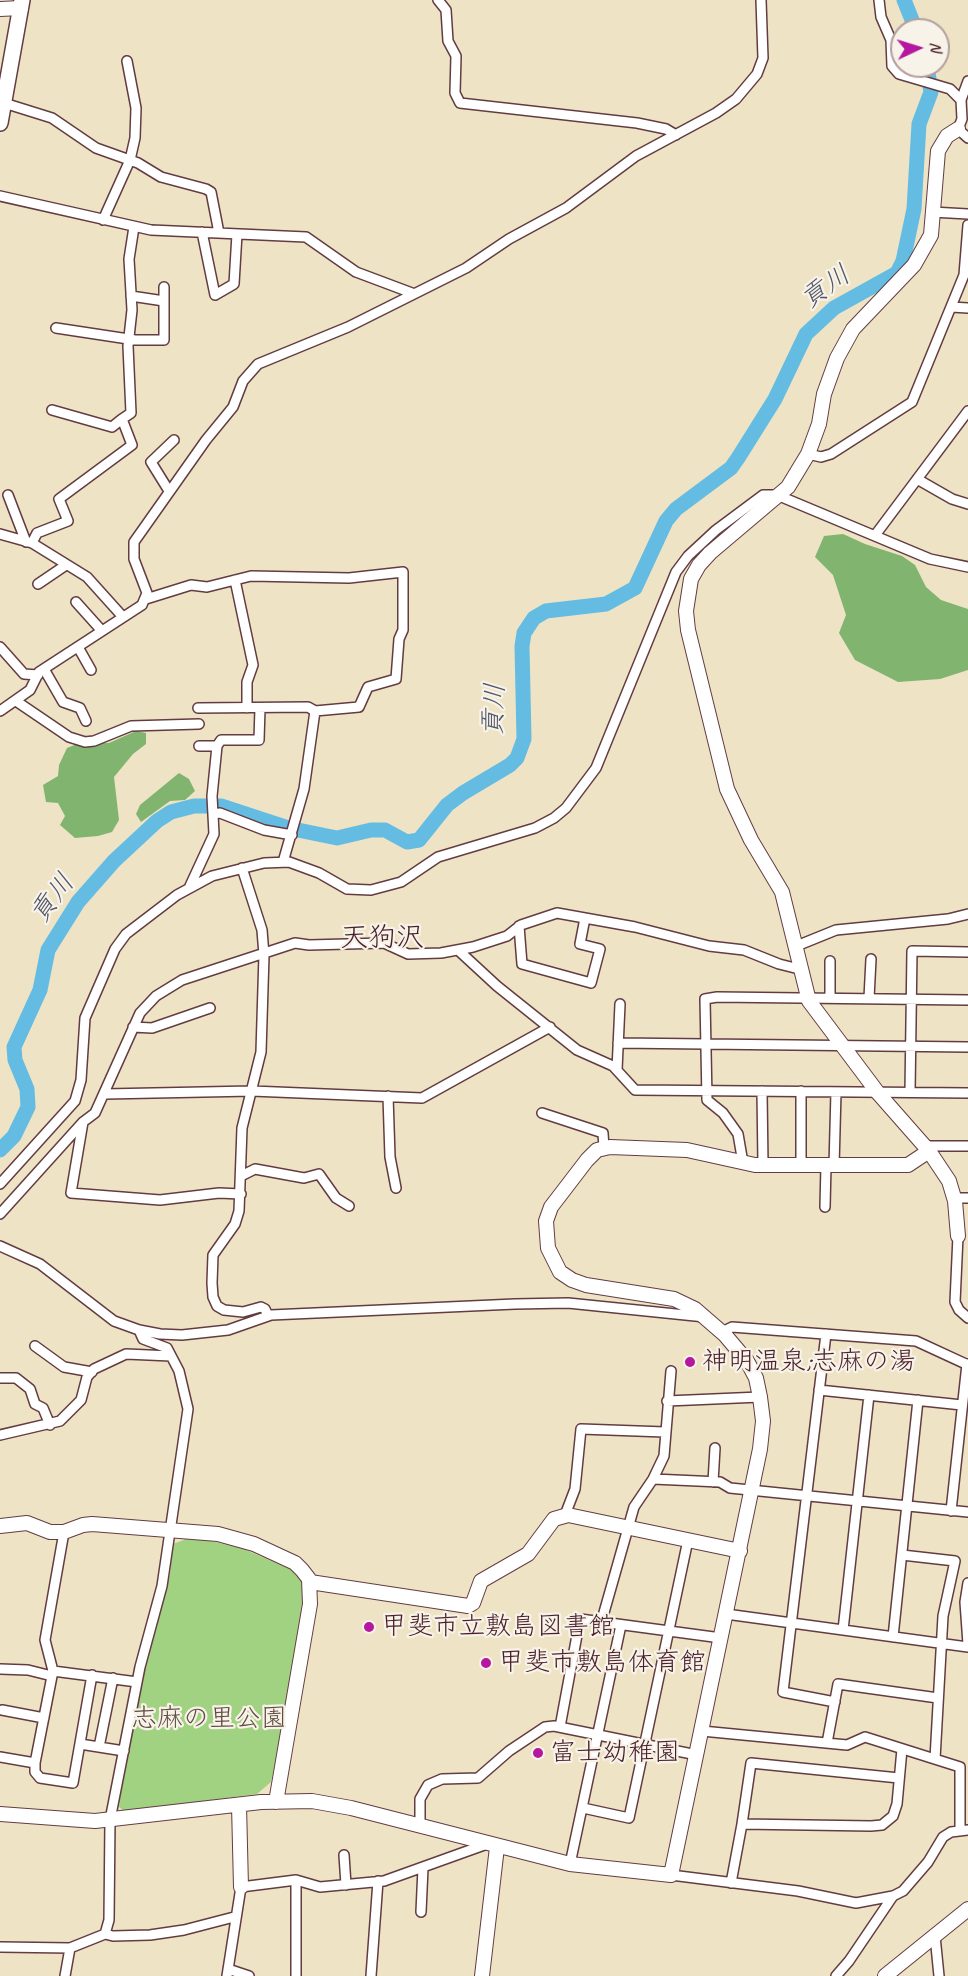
<!DOCTYPE html>
<meta charset="utf-8">
<style>
body{margin:0}
#map{position:relative;width:968px;height:1976px;overflow:hidden;background:#efe3c5;font-family:Caveat,sans-serif}
canvas{display:block}
.north{position:absolute;left:890px;top:18px;width:60px;height:60px;box-sizing:border-box;background:#f7f3e8;border:2px solid #b29e9c;border-radius:50%;rotate:86deg;font-size:16px;font-weight:700;line-height:24px;text-align:center;color:#4a1f2b}
.north::after{content:'';display:block;margin:auto;width:21px;height:27px;background:#b5179e;clip-path:polygon(50% 0,100% 100%,50% 72%,0 100%)}
</style>
<div id="map">
<canvas width="968" height="1976"></canvas>
<div class="north">N</div>
</div>
<script>
const ctx = document.querySelector('canvas').getContext('2d');
ctx.lineJoin = 'round';
function fill(path, color) {
  ctx.fillStyle = color;
  ctx.fill(path, 'evenodd');
}
function shape(rows) {
  const path = new Path2D();
  for (const r of rows) {
    path.moveTo(r[0], r[1]);
    for (let i = 2; i < r.length; i += 2) path.lineTo(r[i], r[i + 1]);
  }
  return path;
}
function trace(path, color, width, dash) {
  ctx.strokeStyle = color;
  ctx.lineWidth = width;
  ctx.lineCap = dash ? 'butt' : 'round';
  ctx.setLineDash(dash || []);
  ctx.stroke(path);
}
function write(font, color, halo, rows, align = 'center') {
  ctx.font = font + ' Caveat,"Klee One",sans-serif';
  ctx.lineWidth = 4.5;
  ctx.setLineDash([]);
  ctx.textBaseline = 'middle';
  ctx.strokeStyle = halo;
  ctx.fillStyle = color;
  for (const [text, x, y, turn = 0] of rows) {
    ctx.save();
    ctx.translate(x, y);
    ctx.rotate((+turn || 0) * Math.PI / 180);
    ctx.textAlign = isNaN(turn) ? turn : align;
    if (halo) ctx.strokeText(text, 0, 0);
    ctx.fillText(text, 0, 0);
    ctx.restore();
  }
}
fill(shape([
 [186,1539,207,1540,244,1549,292,1570,302,1580,305,1594,304,1607,274,1768,271,1782,257,1794,124,1811,119,1807,120,1799,143,1673,170,1574,173,1544]
]), '#a1d281');
fill(shape([
 [843,534,865,544,902,556,915,565,926,587,941,600,968,609,968,670,940,679,898,682,855,660,839,633,846,615,833,575,815,557,824,536],
 [136,731,146,733,146,744,133,754,114,777,119,820,112,832,98,836,75,838,60,825,65,816,58,803,46,802,43,785,58,776,59,765,67,748,77,744,109,743],
 [179,773,189,779,195,791,185,800,170,801,141,822,136,814,140,805]
]), '#80b46f');
trace(shape([
 [904,0,916,30],
 [0,1150,14,1136,28,1107,27,1089,15,1060,14,1047,40,990,48,950,78,902,114,861,157,821,171,812,194,806,221,806,288,828,337,838,371,830,385,830,407,842,419,840,447,805,463,793,510,765,517,758,524,739,522,646,524,633,534,618,546,611,606,604,635,588,666,521,676,509,731,468,738,458,775,399,806,334,834,308,897,273,903,261,914,209,919,124,931,92,927,66]
]), '#65bce2', 15);
const street = shape([
 [438,0,446,10,448,41,456,56,455,93,460,103,637,123,666,129,676,135],
 [879,0,881,17,891,40,892,66,899,74,950,89,961,100],
 [968,81,961,100,962,119,958,129,968,138],
 [4,103,52,118,96,148,138,163,161,177,206,189,211,192,219,233],
 [0,196,151,230,306,237,356,272,412,293],
 [932,212,968,214],
 [103,220,130,160,135,138,136,108,127,61],
 [202,232,215,295,234,284,237,234],
 [131,296,164,301],
 [951,307,968,308],
 [56,328,135,340,164,340,164,287],
 [52,410,112,427,122,419],
 [808,454,821,457,831,454,912,402,964,275,968,225],
 [917,479,952,499,968,504],
 [169,491,151,462,174,440],
 [8,495,26,542],
 [0,534,32,543,87,577,123,617],
 [876,534,968,411],
 [32,543,37,533,68,521,59,499,132,445,122,419,131,413,128,346,132,310,129,259,134,227],
 [235,580,253,665,247,682,247,708],
 [38,584,66,565],
 [146,599,191,585,207,587,251,576,349,578,403,572,403,630,399,639,396,679,368,687,359,707,315,711,308,707,198,708],
 [76,602,102,631],
 [0,647,24,674,38,675],
 [78,647,91,670],
 [44,669,63,702,80,708,86,721],
 [16,701,69,737,85,742,94,741,131,726,199,724],
 [0,711,30,690,39,672,142,605,147,593,134,559,134,542,206,440,233,407,243,381,258,364,348,327,466,268,509,239,566,208,636,156,716,113,736,99,757,74,763,58,761,0],
 [199,746,217,746],
 [213,814,220,813,264,830,292,835],
 [283,862,304,789,315,711],
 [242,868,262,930,264,955,261,1052,242,1128,239,1211,235,1224,213,1255,212,1283,213,1297,217,1306,224,1310,243,1312,261,1307,265,1309,268,1316],
 [190,886,214,834,212,796,217,746,221,740,259,740,260,708],
 [519,926,522,964,591,983,600,949,580,944,585,918],
 [794,947,836,930,948,919,968,914],
 [458,950,497,986,577,1050,613,1066,635,1090,968,1093],
 [830,961,830,998],
 [869,998,871,959],
 [133,1027,152,1028,210,1008],
 [618,1043,968,1047],
 [617,1070,620,1004],
 [762,1091,763,1165],
 [910,1092,912,951,968,952],
 [105,1094,252,1091,422,1098,550,1027],
 [388,1096,390,1157,396,1188],
 [542,1113,603,1133,604,1148],
 [83,1122,71,1193,160,1200,219,1193,241,1194],
 [925,1146,968,1146],
 [743,1163,738,1134,723,1113,707,1100,705,999,717,997,968,1000],
 [801,1165,801,1091],
 [834,1166,836,1092],
 [241,1176,255,1169,304,1178,319,1174,336,1198,349,1206],
 [0,1184,75,1101,81,1080,85,1018,115,949,126,934,177,895,212,876,264,863,289,862,319,873,347,889,371,890,401,882,438,857,535,828,554,818,566,808,596,768,676,572,688,556,716,530,763,495,777,495,930,559,968,567],
 [954,1198,968,1198],
 [825,1207,826,1165],
 [0,1214,83,1122,95,1113,140,1013,156,996,182,980,295,943,309,945,384,943,408,954,441,953,473,947,507,936,521,925,557,913,635,927,709,946,744,950,779,964,799,969],
 [958,1236,955,1302,959,1310,968,1318],
 [0,1246,40,1264,114,1321,139,1330,160,1334,182,1335,228,1330,271,1315,515,1304,568,1303,705,1317],
 [722,1332,732,1327,916,1341,968,1365],
 [826,1334,783,1692,835,1702],
 [35,1346,64,1367,92,1372],
 [0,1378,16,1378,30,1389,35,1404,43,1408,50,1425],
 [819,1390,962,1405],
 [667,1401,760,1397],
 [0,1435,60,1421,81,1400,87,1377,94,1369,126,1354,171,1356],
 [653,1479,720,1482,730,1488,968,1512],
 [713,1482,715,1448],
 [951,1511,967,1364],
 [565,1515,575,1489,581,1429,665,1432],
 [64,1532,45,1640,53,1671,35,1763,35,1772,40,1778,73,1783,92,1675],
 [902,1555,955,1561,943,1616,935,1759],
 [968,1583,965,1602,968,1644],
 [726,1614,968,1647],
 [601,1623,634,1507,653,1479,664,1456,671,1371],
 [843,1630,869,1395],
 [893,1637,918,1400],
 [0,1669,28,1670,52,1676],
 [53,1671,137,1682],
 [2,1710,44,1718],
 [560,1727,580,1619,721,1638],
 [702,1731,847,1745,865,1737,960,1767,960,1830],
 [827,1743,838,1684,938,1698],
 [80,1744,124,1751],
 [99,1747,113,1678],
 [0,1757,35,1763],
 [583,1808,629,1818,688,1540],
 [742,1824,751,1763,899,1778],
 [420,1827,420,1799,428,1785,442,1779,478,1778,509,1751,545,1727,554,1726,697,1755],
 [344,1855,346,1885],
 [570,1864,621,1625],
 [671,1875,798,1891,856,1903,893,1896,903,1891,928,1862,943,1837,951,1832,968,1830],
 [731,1883,742,1824,871,1826,882,1825,893,1816,897,1804,902,1749],
 [421,1912,423,1868],
 [105,1934,113,1936,150,1935,184,1930,234,1917],
 [935,1936,939,1976],
 [0,1947,70,1948,105,1934,109,1920,110,1820,140,1667,162,1586,188,1409,179,1371,167,1348,143,1339,139,1330],
 [228,1969,249,1976],
 [65,1976,70,1948],
 [227,1976,241,1887,296,1880,320,1887,384,1881,487,1844],
 [296,1976,296,1880],
 [371,1976,378,1881],
 [836,1976,849,1961,893,1896]
]);
const secondary = shape([
 [0,9,21,8],
 [958,1236,955,1201,949,1181,929,1151,878,1093,809,1001,782,892,751,840,727,789,688,630,686,611,691,579,699,565,710,553,788,487,808,454,819,424,824,394,837,358,853,329,914,265,931,235,938,151,947,136,958,129],
 [0,1526,27,1523,50,1532,64,1532,83,1525,92,1524,218,1534,254,1544,295,1563,302,1570,309,1579,310,1604,276,1802],
 [310,1582,468,1606,473,1603,481,1581,528,1554,554,1519,568,1515,740,1551],
 [239,1805,241,1887],
 [0,1814,95,1821,261,1802,312,1801,351,1808,570,1864,671,1875,760,1449,763,1421,760,1397,756,1378,747,1361,725,1335,695,1309,674,1299,586,1285,572,1280,560,1272,548,1248,546,1221,551,1207,587,1160,597,1150,610,1147,687,1150,755,1165,908,1165,929,1151],
 [482,1976,497,1847],
 [885,1976,968,1909]
]);
const primary = shape([
 [0,123,22,0]
]);
trace(street, '#633c42', 12);
trace(secondary, '#633c42', 16);
trace(primary, '#633c42', 18);
trace(street, '#fff', 9);
trace(secondary, '#fff', 14);
trace(primary, '#fff', 15);
for (const [x, y, r, color] of [
 [690,1362,6,"#b5179e"],
 [369,1627,6,"#b5179e"],
 [486,1663,6,"#b5179e"],
 [538,1753,6,"#b5179e"]
]) {
  const dot = new Path2D();
  dot.arc(x, y, r, 0, 2 * Math.PI);
  ctx.fillStyle = color;
  ctx.fill(dot);
  trace(dot, '#f7f3e8', 2);
}
write('26px', '#4a1f2b', '#f7f3e8', [
 ["神明温泉;志麻の湯",702,1362],
 ["甲斐市立敷島図書館",381,1627],
 ["甲斐市敷島体育館",498,1663],
 ["富士幼稚園",550,1753]
], 'left');
write('26px', '#604c40', '#f7f3e8', [
 ["志麻の里公園",209,1719]
]);
write('italic 27px', '#53566b', '#f7f3e8', [
 ["貢川",826,288,-35],
 ["貢川",495,710,-87],
 ["貢川",53,899,-53]
]);
write('28px', '#4a1f2b', '#f7f3e8', [
 ["天狗沢",382,939]
]);
</script>
